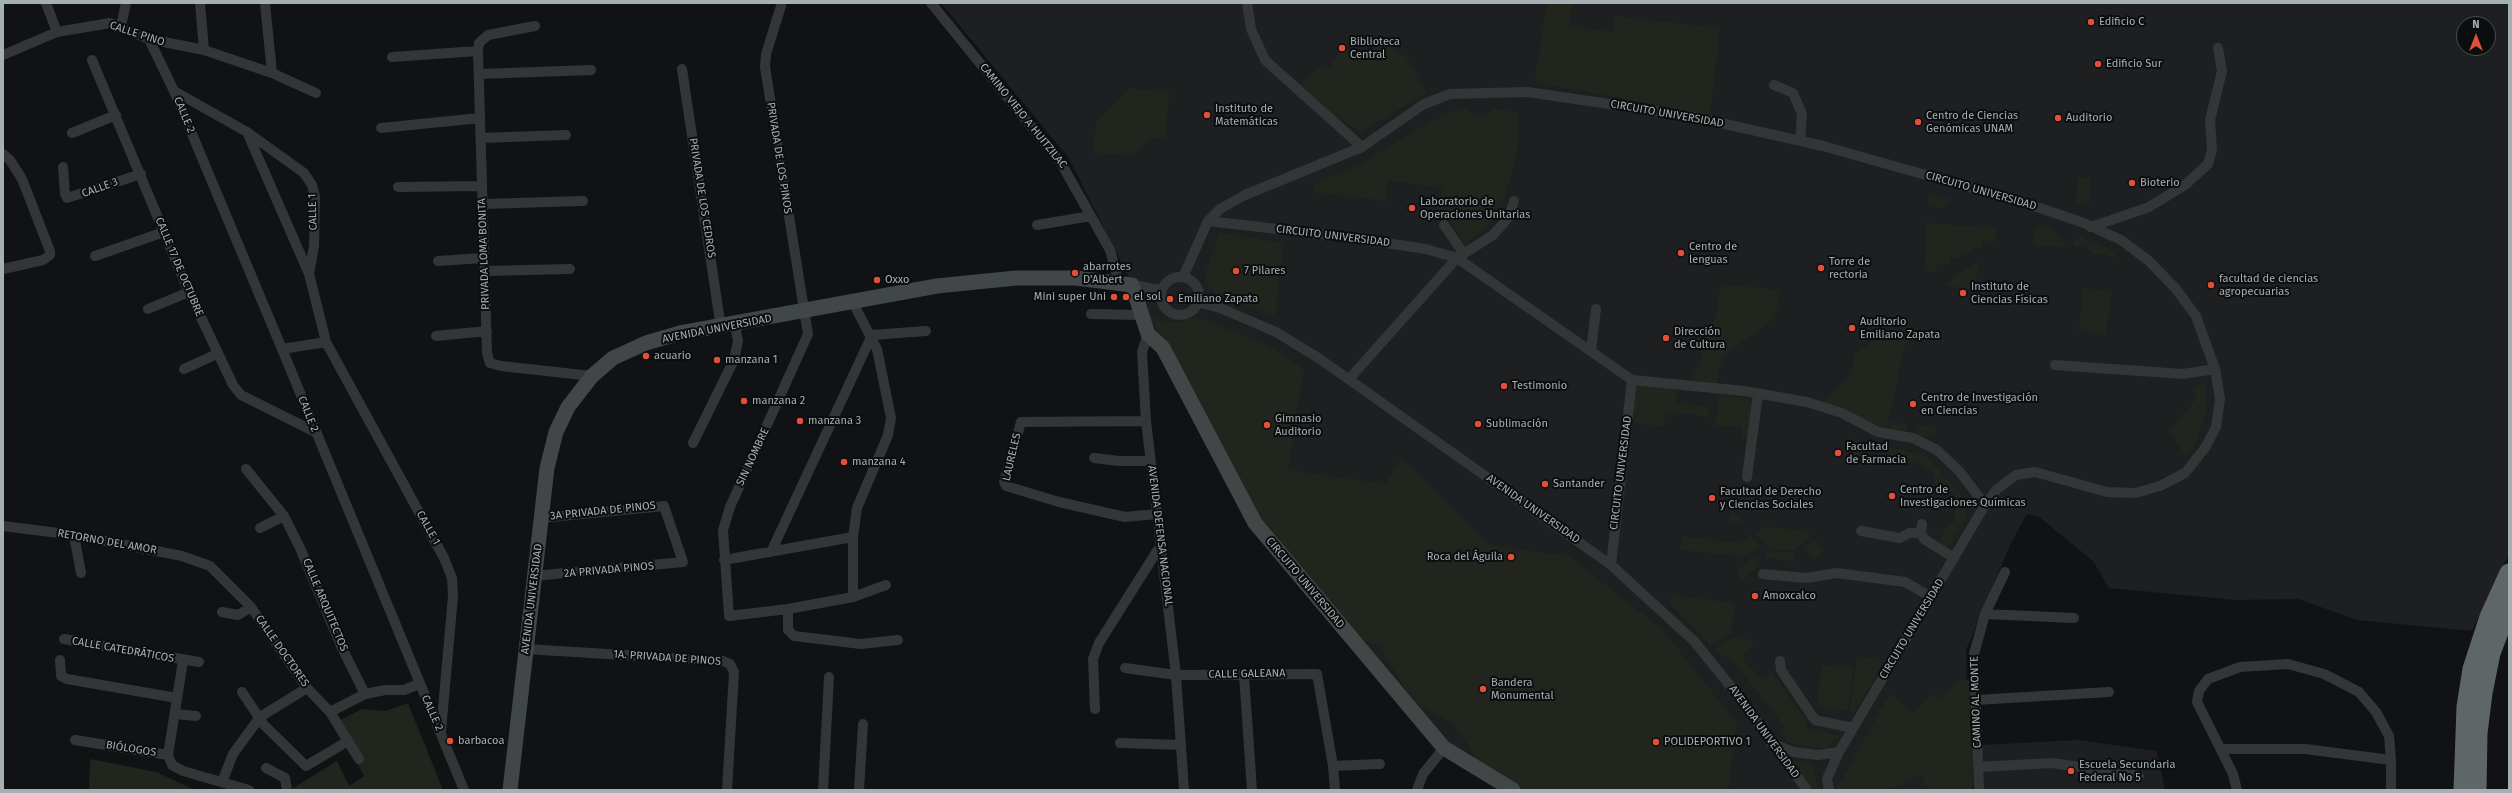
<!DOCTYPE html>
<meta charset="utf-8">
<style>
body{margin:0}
#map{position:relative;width:2512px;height:793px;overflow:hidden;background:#111213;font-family:"Fira Sans",sans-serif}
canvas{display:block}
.frame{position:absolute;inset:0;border:4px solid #a4b0b2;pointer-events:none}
.north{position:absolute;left:2456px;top:16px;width:40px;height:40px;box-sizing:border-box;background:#0c0d0e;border:1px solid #494e50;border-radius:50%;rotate:0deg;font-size:11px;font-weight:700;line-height:16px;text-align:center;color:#a4b0b2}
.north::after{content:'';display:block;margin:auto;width:14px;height:18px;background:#e35039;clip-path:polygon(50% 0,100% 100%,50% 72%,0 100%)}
</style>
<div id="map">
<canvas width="2512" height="793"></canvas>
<div class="frame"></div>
<div class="north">N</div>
</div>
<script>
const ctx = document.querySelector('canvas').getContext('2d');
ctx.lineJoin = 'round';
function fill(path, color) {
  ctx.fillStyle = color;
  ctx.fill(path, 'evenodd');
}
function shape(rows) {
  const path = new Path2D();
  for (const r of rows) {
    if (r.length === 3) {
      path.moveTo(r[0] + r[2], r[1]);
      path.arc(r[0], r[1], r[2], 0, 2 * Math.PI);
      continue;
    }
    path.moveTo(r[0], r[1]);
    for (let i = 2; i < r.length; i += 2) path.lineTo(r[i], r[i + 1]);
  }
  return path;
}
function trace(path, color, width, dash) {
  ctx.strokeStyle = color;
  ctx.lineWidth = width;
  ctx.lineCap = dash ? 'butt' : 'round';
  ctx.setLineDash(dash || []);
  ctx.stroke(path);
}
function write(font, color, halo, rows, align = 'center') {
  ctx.font = font + ' "Fira Sans",sans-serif';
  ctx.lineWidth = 4;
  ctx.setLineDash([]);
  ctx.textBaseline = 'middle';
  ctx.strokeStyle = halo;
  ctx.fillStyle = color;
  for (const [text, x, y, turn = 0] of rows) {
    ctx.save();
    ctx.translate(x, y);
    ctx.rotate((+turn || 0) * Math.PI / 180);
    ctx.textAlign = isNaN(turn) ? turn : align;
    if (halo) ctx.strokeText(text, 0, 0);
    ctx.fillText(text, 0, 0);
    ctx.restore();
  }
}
fill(shape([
 [941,3,2509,3,2509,554,2472,631,2357,620,2298,599,2235,600,2109,588,2093,561,2039,517,2027,514,2010,545,1966,650,1969,790,1519,790,1448,748,1262,529,1157,333,1068,157],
 [2464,24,2488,24,2488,48,2464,48],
 [2078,740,2157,751,2165,790,1983,790,1980,745]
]), '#1d1f20');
fill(shape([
 [1547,3,1572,3,1570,26,1613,32,1615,16,1720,28,1710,115,1534,82],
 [1381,40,1406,57,1427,93,1361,132,1322,109,1297,86,1319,67,1329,68,1341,50,1373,51],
 [1130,88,1169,92,1166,138,1150,138,1133,156,1094,153,1096,122],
 [1465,107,1475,116,1486,116,1494,108,1519,113,1517,152,1506,192,1496,217,1465,246,1447,216,1439,215,1442,188,1388,181,1385,201,1314,192,1315,184,1367,160,1431,121],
 [2077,178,2090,178,2089,203,2076,203],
 [1928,194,1950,199,1950,202,1946,202,1946,208,1928,207],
 [1927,223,1996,228,1995,242,1983,241,1982,248,1972,247,1971,253,1960,252,1960,258,1950,257,1949,264,1937,263,1936,272,1924,271],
 [2040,223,2054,229,2068,248,2033,245,2034,231],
 [1219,233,1283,243,1275,316,1219,296,1210,288,1205,281,1205,273],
 [2083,236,2091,245,2095,242,2113,251,2116,257,2093,254,2084,244,2076,247,2072,242],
 [1979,261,1975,290,1946,286,1957,274],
 [1721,284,1781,290,1775,318,1723,356,1716,385,1690,382,1702,358,1707,324,1714,323],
 [2083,288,2112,291,2106,334,2079,331],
 [1150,316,1168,323,1199,318,1212,322,1267,345,1304,369,1288,470,1385,484,1402,458,1489,545,1569,556,1663,630,1737,723,1728,789,1521,790,1481,765,1454,724,1421,707,1405,689,1380,647,1353,637,1267,528,1230,472],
 [1910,326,1886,429,1823,402,1851,374,1854,355,1887,330],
 [1635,383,1678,389,1676,402,1709,407,1708,417,1666,411,1663,427,1635,423,1636,416,1630,415],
 [2206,383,2206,414,2193,450,2186,457,2169,431,2196,399,2194,387],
 [1720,394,1753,399,1747,439,1742,438,1742,427,1715,426],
 [1889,422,1907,424,1906,434,1888,433],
 [1917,425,1936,427,1934,437,1916,435],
 [1852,436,1870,452,1869,457,1851,455],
 [1889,448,1922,454,1932,462,1967,503,1966,516,1947,549,1938,543,1944,530,1955,521,1955,492,1936,489,1934,473,1918,463,1887,459],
 [1730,514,1738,515,1743,521,1742,525,1729,523],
 [1765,526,1807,531,1812,536,1793,551,1769,549,1755,534],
 [1751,535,1760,546,1743,557,1680,550,1682,536,1739,543],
 [1814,539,1824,550,1813,559,1803,548],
 [1766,551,1794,553,1793,561,1765,558],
 [1755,556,1761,564,1743,580,1738,579,1739,568],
 [1671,595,1735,603,1731,634,1710,645,1670,603],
 [1729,639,1748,639,1754,642,1742,658,1761,678,1772,672,1807,722,1808,730,1842,735,1825,749,1790,743,1780,734,1786,728,1731,659,1714,651],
 [1857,657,1885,660,1854,713,1850,711],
 [1822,665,1853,669,1848,711,1816,707],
 [1972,679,1973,790,1928,790,1921,774,1886,790,1836,790,1890,693,1913,713,1933,694,1940,698,1959,681],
 [408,703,443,790,290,790,337,761,349,786,364,776,335,723,362,709,386,711],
 [90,759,156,772,195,790,89,790],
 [1791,761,1814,764,1818,790,1814,790]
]), '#21251e');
trace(shape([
 [46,3,57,32],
 [200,3,204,50],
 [265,3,272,73],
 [931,3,1061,163,1110,250,1119,283],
 [1247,3,1251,29,1265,60,1362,147],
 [781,6,766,54,765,67,808,334,730,507,723,530,729,616,788,609,853,597,886,585],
 [121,26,126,3],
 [535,26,488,35,479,43,478,51,487,353,490,363,501,366,592,376],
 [149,39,174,91,282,349,464,790],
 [3,55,57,32,110,23,149,39,204,50,272,73,316,93],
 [392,57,478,51],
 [92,60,189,292,233,385,241,395,315,432],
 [682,69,721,328],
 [479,74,591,70],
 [1774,85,1793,93,1802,114,1800,141],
 [174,91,247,132,304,173,312,185,315,197,314,246,309,274,326,342,444,558,452,578,453,596,441,731],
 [381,128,480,118],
 [247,132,309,274],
 [72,133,116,115],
 [481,138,566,135],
 [3,154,10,160,22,179,50,251,50,255,43,260,3,269],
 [63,167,65,194,67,198,141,174],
 [398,187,481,186],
 [482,204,583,201],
 [1208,221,1346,237,1426,249,1457,258,1632,380,1744,391,1807,402,1842,413,1878,432,1913,438,1937,450,1960,472,1985,505],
 [1037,225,1091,216],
 [1444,225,1464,254],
 [2091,227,2149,207,2185,185,2208,164,2212,150,2210,120,2222,71,2218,48],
 [95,256,164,232],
 [438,261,484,258],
 [485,271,570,269],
 [1180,296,19],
 [1183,277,1208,221,1220,209,1245,195,1362,147,1424,104,1450,94,1528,92,1690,116,1823,146,2025,203,2084,223,2121,240,2149,261,2176,289,2196,316,2215,369,2220,399,2216,427,2205,448,2185,473,2160,486,2135,493,2107,492,2035,472,2016,475,1997,489,1985,505,1839,752,1827,779,1829,790],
 [1132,285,1161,290],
 [852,301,877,349,891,418,888,435,857,508,853,537,853,597],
 [1198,302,1220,308,1276,332,1320,359,1611,565,1694,641,1736,693,1807,790],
 [148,309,189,292],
 [1091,314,1141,315],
 [1148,334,1142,352,1146,421,1176,675,1184,790],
 [436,336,487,331],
 [282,349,326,342],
 [1591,351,1596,309],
 [2055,365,2183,374,2215,369],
 [184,369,217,354],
 [1349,379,1457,258,1493,235,1509,217,1514,201],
 [1146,421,1021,422,1004,482,1006,486,1059,502,1125,517,1157,514],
 [693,443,734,360,738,341,735,325],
 [1094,458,1119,461,1150,461],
 [246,469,284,516,300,548,342,648,365,694],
 [1747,477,1758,394],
 [1922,524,1921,533,1924,539,1954,558],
 [3,526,74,535,182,556,210,566,251,607,307,688,330,712,359,759],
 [260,528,284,516],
 [1861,531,1900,538,1909,533,1921,533],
 [74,535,81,573],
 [772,550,872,335,926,331],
 [724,560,853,537],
 [1611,565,1632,380],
 [1763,574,1806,578,1837,573,1905,582,1931,597],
 [534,576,683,562,664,506,541,518],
 [788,609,788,630,794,636,861,644,898,640],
 [222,612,238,615,251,607],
 [1985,614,2074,618],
 [64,639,199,662],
 [525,649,723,661,730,664,734,672,727,790],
 [60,660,61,676,67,679,177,698],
 [1780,661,1781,670,1815,720,1853,728],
 [1125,668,1176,675,1317,674,1333,766,1335,790],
 [1244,675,1252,790],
 [242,692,264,725,306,766,348,741],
 [1976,700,2109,692],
 [1095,709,1093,659,1099,643,1157,551],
 [330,712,365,694,385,690,404,690,419,684],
 [175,714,196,716],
 [75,740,168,755],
 [1120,743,1181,745],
 [1771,743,1793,752,1818,755,1839,752],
 [2222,749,2305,749,2391,760],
 [168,755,183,661],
 [168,755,172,765,183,771,249,790],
 [1333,766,1380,764],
 [1978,767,2052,763,2139,776],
 [266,768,285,778,287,790],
 [222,782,233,754,260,717,307,688],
 [823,790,829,677],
 [859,790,863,724],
 [1417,790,1423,774,1444,748],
 [1979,790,1974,654,1985,614,2005,572],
 [2237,790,2233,774,2197,702,2199,691,2208,679,2240,667,2288,664,2324,674,2359,692,2376,712,2389,736,2391,760,2391,790]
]), '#333637', 10);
trace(shape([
 [510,790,547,468,556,432,568,407,592,376,613,358,646,343,680,333,937,286,1016,278,1076,278,1132,285,1148,334,1163,348,1255,523,1444,748,1513,790]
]), '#414647', 15);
trace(shape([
 [2463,790,2466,707,2472,669,2489,617,2509,573],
 [2477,790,2478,733,2483,693,2491,653,2509,606]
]), '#5f6668', 19);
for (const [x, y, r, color] of [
 [2091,22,4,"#e35039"],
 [1342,48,4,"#e35039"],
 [2098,64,4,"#e35039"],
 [1207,115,4,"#e35039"],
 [2058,118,4,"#e35039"],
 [1918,122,4,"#e35039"],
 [2132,183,4,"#e35039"],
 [1412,208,4,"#e35039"],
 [1681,253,4,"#e35039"],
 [1821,268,4,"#e35039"],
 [1236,271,4,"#e35039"],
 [1075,273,4,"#e35039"],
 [877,280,4,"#e35039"],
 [2211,285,4,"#e35039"],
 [1963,293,4,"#e35039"],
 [1114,297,4,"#e35039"],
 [1126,297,4,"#e35039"],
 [1170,299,4,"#e35039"],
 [1852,328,4,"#e35039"],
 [1666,338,4,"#e35039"],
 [646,356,4,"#e35039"],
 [717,360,4,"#e35039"],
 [1504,386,4,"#e35039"],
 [744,401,4,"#e35039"],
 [1913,404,4,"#e35039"],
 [800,421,4,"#e35039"],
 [1478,424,4,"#e35039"],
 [1267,425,4,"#e35039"],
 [1838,453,4,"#e35039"],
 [844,462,4,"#e35039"],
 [1545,484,4,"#e35039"],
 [1892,496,4,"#e35039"],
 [1712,498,4,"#e35039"],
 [1511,557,4,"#e35039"],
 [1755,596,4,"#e35039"],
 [1483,689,4,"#e35039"],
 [450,741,4,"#e35039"],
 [1656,742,4,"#e35039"],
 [2071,771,4,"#e35039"]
]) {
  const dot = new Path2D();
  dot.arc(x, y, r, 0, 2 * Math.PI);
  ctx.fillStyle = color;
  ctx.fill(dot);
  trace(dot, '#0c0d0e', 1.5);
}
write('11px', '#a4b0b2', '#0c0d0e', [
 ["Edificio C",2099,22],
 ["Biblioteca",1350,42],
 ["Central",1350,55],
 ["Edificio Sur",2106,64],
 ["Instituto de",1215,109],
 ["Matemáticas",1215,122],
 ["Centro de Ciencias",1926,116],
 ["Genómicas UNAM",1926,129],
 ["Auditorio",2066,118],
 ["Bioterio",2140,183],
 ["Laboratorio de",1420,202],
 ["Operaciones Unitarias",1420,215],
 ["Centro de",1689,247],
 ["lenguas",1689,260],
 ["Torre de",1829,262],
 ["rectoria",1829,275],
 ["abarrotes",1083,267],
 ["D'Albert",1083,280],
 ["7 Pilares",1244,271],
 ["facultad de ciencias",2219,279],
 ["agropecuarias",2219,292],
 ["Oxxo",885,280],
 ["Instituto de",1971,287],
 ["Ciencias Físicas",1971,300],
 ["Mini super Uni",1106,297,"right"],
 ["el sol",1134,297],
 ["Emiliano Zapata",1178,299],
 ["Auditorio",1860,322],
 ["Emiliano Zapata",1860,335],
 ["Dirección",1674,332],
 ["de Cultura",1674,345],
 ["acuario",654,356],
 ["manzana 1",725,360],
 ["Testimonio",1512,386],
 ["Centro de Investigación",1921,398],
 ["en Ciencias",1921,411],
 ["manzana 2",752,401],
 ["Gimnasio",1275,419],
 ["Auditorio",1275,432],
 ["manzana 3",808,421],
 ["Sublimación",1486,424],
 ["Facultad",1846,447],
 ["de Farmacia",1846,460],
 ["manzana 4",852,462],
 ["Santander",1553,484],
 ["Centro de",1900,490],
 ["Investigaciones Químicas",1900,503],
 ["Facultad de Derecho",1720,492],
 ["y Ciencias Sociales",1720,505],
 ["Roca del Águila",1503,557,"right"],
 ["Amoxcalco",1763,596],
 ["Bandera",1491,683],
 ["Monumental",1491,696],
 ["barbacoa",458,741],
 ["POLIDEPORTIVO 1",1664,742],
 ["Escuela Secundaria",2079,765],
 ["Federal No 5",2079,778]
], 'left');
write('11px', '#a4b0b2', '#0c0d0e', [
 ["CALLE PINO",137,34,18],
 ["CIRCUITO UNIVERSIDAD",1667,114,10],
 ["CALLE 2",184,115,67],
 ["CAMINO VIEJO A HUITZILAC",1023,116,51],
 ["PRIVADA DE LOS PINOS",779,158,81],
 ["CALLE 3",100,188,-20],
 ["CIRCUITO UNIVERSIDAD",1981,191,16],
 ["PRIVADA DE LOS CEDROS",702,198,81],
 ["CALLE 1",313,212,-92],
 ["CIRCUITO UNIVERSIDAD",1333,236,7],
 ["PRIVADA LOMA BONITA",484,254,-92],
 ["CALLE 17 DE OCTUBRE",179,267,67],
 ["AVENIDA UNIVERSIDAD",717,329,-11],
 ["CALLE 2",308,414,68],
 ["SIN NOMBRE",753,457,-65],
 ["LAURELES",1012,457,-77],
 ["CIRCUITO UNIVERSIDAD",1621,473,-83],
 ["AVENIDA UNIVERSIDAD",1533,509,35],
 ["3A PRIVADA DE PINOS",603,511,-6],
 ["CALLE 1",428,528,61],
 ["AVENIDA DEFENSA NACIONAL",1160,536,83],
 ["RETORNO DEL AMOR",107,542,10],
 ["2A PRIVADA PINOS",609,570,-5],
 ["CIRCUITO UNIVERSIDAD",1305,583,50],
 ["AVENIDA UNIVERSIDAD",532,599,-83],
 ["CALLE ARQUITECTOS",325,605,67],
 ["CIRCUITO UNIVERSIDAD",1912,629,-59],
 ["CALLE CATEDRÁTICOS",123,650,10],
 ["CALLE DOCTORES",282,651,55],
 ["1A. PRIVADA DE PINOS",667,658,4],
 ["CALLE GALEANA",1247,674,-1],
 ["CAMINO AL MONTE",1976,702,-92],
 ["CALLE 2",432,713,66],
 ["AVENIDA UNIVERSIDAD",1764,732,54],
 ["BIÓLOGOS",131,749,9]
]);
</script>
